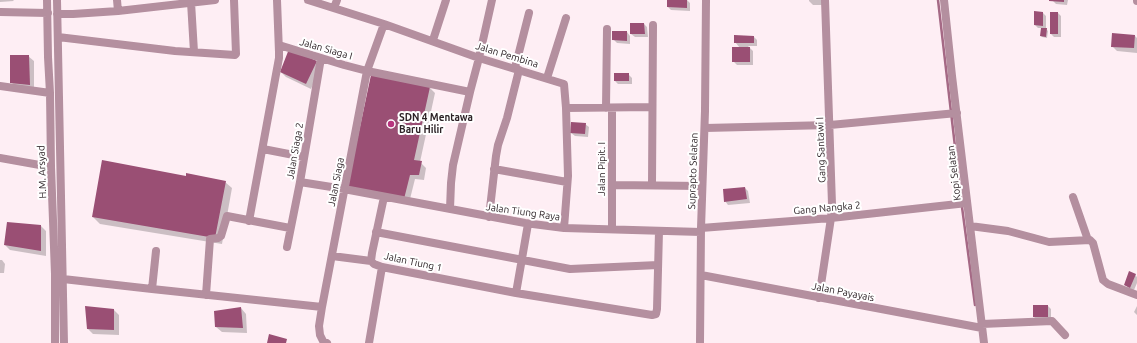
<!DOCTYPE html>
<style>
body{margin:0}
canvas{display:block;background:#feeef4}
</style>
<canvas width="1137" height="343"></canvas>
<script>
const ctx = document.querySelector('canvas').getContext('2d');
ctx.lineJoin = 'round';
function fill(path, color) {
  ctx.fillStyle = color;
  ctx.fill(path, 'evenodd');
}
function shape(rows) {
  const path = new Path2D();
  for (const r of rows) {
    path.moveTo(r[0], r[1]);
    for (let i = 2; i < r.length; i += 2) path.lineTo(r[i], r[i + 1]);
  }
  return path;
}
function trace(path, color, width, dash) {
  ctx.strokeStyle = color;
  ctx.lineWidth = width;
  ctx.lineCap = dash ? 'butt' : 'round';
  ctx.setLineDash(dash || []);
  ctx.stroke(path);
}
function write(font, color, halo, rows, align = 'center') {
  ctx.font = font + ' Ubuntu,sans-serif';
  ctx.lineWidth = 4;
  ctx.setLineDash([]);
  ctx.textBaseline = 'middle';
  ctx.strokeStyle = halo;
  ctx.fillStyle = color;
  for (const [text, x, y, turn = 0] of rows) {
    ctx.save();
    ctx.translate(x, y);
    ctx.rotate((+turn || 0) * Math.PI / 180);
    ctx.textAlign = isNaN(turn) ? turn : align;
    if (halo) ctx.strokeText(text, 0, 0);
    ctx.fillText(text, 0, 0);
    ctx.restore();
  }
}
fill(shape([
 [0,0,13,0,14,1,0,2],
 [668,0,687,0,690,3,690,11,671,10,668,7],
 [809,0,822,0,822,5,813,5,809,1],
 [1052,0,1068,0,1067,5,1056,4],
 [1035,12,1043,13,1046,16,1046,29,1048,31,1047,38,1042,37,1041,36,1042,28,1038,28,1035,25],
 [1058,13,1061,16,1061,37,1054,37,1051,34],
 [644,24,647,27,648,37,635,37,631,34],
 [627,32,630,36,630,44,617,43,613,39],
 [753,36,757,40,757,46,748,46,753,51,753,65,737,65,733,61,740,48,735,42],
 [1135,36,1137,38,1137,53,1117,51,1112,46],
 [28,56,34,61,34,89,17,88,11,82],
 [316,61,321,67,311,89,286,77,281,72],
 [628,74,632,78,632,84,618,84,615,81],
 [430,88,435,93,420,162,426,168,424,180,415,179,409,203,354,192],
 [585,124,589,127,588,137,575,136,571,133],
 [187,178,225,182,232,188,222,244,100,224,93,217],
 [745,188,748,191,750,203,728,205,725,201],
 [41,226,46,231,46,256,10,250,5,245],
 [0,260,2,260,5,264,4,273,0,273],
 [1135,275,1137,277,1137,283,1134,290,1128,288,1125,284],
 [1048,306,1051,309,1051,320,1037,320,1034,317],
 [1137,306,1137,315,1134,312],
 [241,308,246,314,247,333,222,332,216,327],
 [114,310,119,315,119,335,93,334,88,329]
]), '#0003');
trace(shape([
 [938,0,962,207,975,305]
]), '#a56985', 2.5);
fill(shape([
 [667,0,687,0,687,8,667,7],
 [1049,0,1064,0,1064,2,1049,1],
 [1034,11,1043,12,1043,26,1034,25],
 [1050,12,1058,12,1058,34,1050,34],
 [630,23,644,23,645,34,630,34],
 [1041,28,1047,28,1046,37,1040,36],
 [612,31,627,31,627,41,612,40],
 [1112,33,1135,35,1134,48,1111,47],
 [734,35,754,36,754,43,734,43],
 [732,47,750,47,750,62,732,62],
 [289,49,317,61,306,84,280,72],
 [10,55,29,55,30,85,10,83],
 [614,73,629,73,629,81,614,81],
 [371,75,430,87,414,160,422,161,419,175,410,175,404,199,347,188],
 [571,122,586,123,585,134,570,133],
 [102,160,186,176,186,173,226,181,215,238,92,217],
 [745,187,747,199,724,202,723,189],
 [7,222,41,225,41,251,4,245],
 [1129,271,1136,274,1130,288,1124,285],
 [1033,305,1048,305,1048,317,1033,317],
 [85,306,114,309,114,330,87,329],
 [241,307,243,328,215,327,214,311],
 [269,334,287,339,286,343,267,343]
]), '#9a4f74');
trace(shape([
 [47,0,48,57,50,93,51,167,55,274,55,343],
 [57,0,64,343],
 [117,0,118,11],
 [308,0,384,24,479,58,564,84,566,108,568,176,564,228],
 [944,0,952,76,984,343],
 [1137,0,1137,1],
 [191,2,194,52],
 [334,8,337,0],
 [0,12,48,13],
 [57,14,73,14,118,11,215,0],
 [58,37,175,51,235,55,236,54,234,0],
 [433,40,446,0],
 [279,45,344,65,367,71,470,92],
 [515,68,529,13],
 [547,78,566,18],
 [0,86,50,93],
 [566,108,652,107],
 [606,108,607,29],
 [705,128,830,125,957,113],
 [263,149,304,157],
 [0,158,51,167],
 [494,169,567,182],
 [300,182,344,189,525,223,564,228,701,232],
 [612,185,702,186],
 [652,185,653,25],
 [384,197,372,253,371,261,374,264,382,267,516,293,652,315,656,314,657,309,659,231],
 [1073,197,1088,240],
 [450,209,451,183,453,165,470,92,479,58,492,0],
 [489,217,496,156,498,145,507,118,519,70],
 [249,221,279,58,279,52,277,0],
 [970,226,1008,231,1049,242,1090,240,1093,243,1103,280,1108,284,1137,295],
 [701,228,831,218,967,203],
 [612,229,612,108],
 [376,232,570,269,658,265],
 [287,247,300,182,321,58],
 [332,256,371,261],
 [701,275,982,328],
 [63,279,152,289,322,307],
 [152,289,156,251],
 [516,293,528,224],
 [206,295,210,239,218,238,221,236,227,216,290,228],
 [819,298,831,218,832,204,825,0],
 [982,324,1052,321,1065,335],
 [327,343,323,341,320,335,319,326,322,307,367,71,384,24],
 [369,343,382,267],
 [700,343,701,228,705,111,706,0]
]), '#b48f9f', 8);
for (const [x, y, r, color] of [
 [391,124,4,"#b8357e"]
]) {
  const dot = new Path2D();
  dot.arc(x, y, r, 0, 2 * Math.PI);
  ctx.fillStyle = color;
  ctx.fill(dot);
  trace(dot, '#fff', 1.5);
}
write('10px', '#2d2327', '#fff', [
 ["Jalan Siaga I",326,49,16],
 ["Jalan Pembina",507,55,17],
 ["Gang Santawi I",821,150,-92],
 ["Jalan Siaga 2",295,151,-80],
 ["Jalan Pipit. I",602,169,-90],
 ["Suprapto Selatan",693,171,-88],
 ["H.M. Arsyad",42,172,-92],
 ["Kopi Selatan",954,173,-97],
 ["Jalan Siaga",336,182,-79],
 ["Gang Nangka 2",827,208,-5],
 ["Jalan Tiung Raya",523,212,8],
 ["Jalan Tiung 1",413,262,12],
 ["Jalan Payayais",843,292,11]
]);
write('bold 10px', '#2d2327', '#fff', [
 ["SDN 4 Mentawa",399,118],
 ["Baru Hilir",399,130]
], 'left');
</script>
